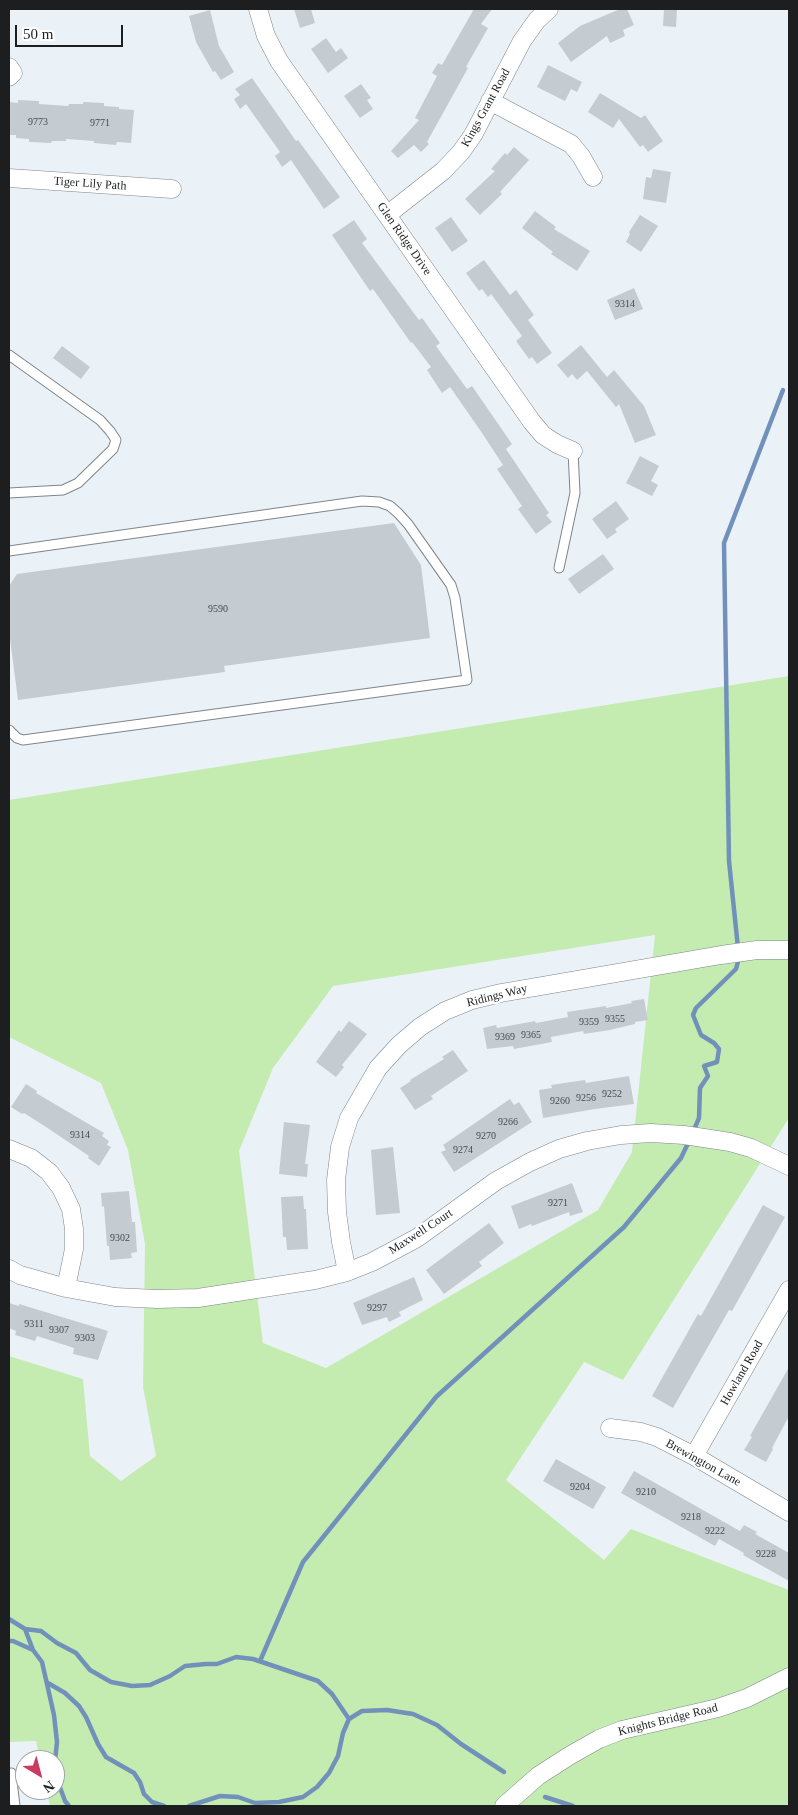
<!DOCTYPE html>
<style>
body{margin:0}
#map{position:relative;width:798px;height:1815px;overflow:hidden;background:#ebf2f7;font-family:"Times New Roman",serif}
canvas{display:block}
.frame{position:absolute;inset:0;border:10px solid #1c1e20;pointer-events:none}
.north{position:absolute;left:15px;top:1750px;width:50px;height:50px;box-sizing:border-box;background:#fff;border:1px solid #a4a5a6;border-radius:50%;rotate:143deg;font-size:14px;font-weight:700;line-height:20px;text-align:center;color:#1c1e20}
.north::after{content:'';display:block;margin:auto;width:18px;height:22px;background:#ca3b62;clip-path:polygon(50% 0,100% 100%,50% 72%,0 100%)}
.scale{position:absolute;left:15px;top:25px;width:108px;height:22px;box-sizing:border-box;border:2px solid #1c1e20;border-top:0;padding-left:6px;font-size:15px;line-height:18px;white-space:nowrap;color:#1c1e20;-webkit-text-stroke:4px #fff;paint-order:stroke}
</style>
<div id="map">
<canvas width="798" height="1815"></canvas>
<div class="frame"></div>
<div class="north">N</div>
<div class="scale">50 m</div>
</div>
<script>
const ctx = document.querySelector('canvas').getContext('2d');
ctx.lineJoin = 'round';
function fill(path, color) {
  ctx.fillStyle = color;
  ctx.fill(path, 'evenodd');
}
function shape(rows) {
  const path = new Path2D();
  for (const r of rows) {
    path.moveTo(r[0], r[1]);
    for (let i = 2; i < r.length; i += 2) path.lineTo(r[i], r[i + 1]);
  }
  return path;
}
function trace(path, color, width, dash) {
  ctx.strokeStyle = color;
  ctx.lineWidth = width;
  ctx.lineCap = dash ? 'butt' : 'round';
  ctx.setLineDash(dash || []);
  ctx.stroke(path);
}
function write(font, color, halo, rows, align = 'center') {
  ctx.font = font + ' "Times New Roman",serif';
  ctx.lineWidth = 4.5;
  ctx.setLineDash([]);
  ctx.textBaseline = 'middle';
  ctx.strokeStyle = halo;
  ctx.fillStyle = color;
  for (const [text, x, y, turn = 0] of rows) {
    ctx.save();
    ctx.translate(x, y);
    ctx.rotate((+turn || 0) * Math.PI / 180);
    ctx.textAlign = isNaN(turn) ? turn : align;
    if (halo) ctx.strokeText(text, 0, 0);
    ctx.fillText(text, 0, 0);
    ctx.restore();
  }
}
fill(shape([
 [789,676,789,1118,623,1380,584,1362,506,1480,604,1560,631,1529,789,1590,789,1806,50,1806,46,1790,55,1790,55,1760,40,1760,36,1741,9,1742,9,1356,83,1379,90,1456,121,1481,156,1456,143,1387,145,1244,128,1150,101,1083,9,1037,9,800],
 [655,935,632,1152,598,1210,326,1368,263,1343,239,1151,273,1068,333,986]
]), '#c4ecb1');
trace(shape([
 [738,948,729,861,724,543,783,390],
 [693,1132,699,1118,700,1088,708,1076,704,1066,717,1062,719,1049,714,1043,701,1035,693,1015,696,1008,736,969,739,958],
 [9,1619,25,1629,41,1631,57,1643,76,1653,90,1670,111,1682,132,1686,150,1685,170,1676,185,1666,206,1664,217,1664,236,1657,253,1659,318,1681,332,1694,349,1719],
 [25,1629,33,1650],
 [9,1641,13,1641,33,1650,42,1662,54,1715,57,1742,55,1761,58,1782,65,1801,69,1806],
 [260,1661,303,1562,436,1397,624,1227,681,1158,690,1139],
 [48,1683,65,1693,79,1706,86,1717,98,1744,106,1757,134,1773,140,1782,144,1794,152,1802,164,1806],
 [545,1797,573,1806],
 [189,1806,220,1796,238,1797,255,1803,279,1802,303,1797,317,1787,329,1773,338,1756,343,1733,349,1719,362,1711,387,1710,413,1714,437,1725,461,1744,504,1772]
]), '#7291ba', 4.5);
fill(shape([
 [294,9,311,9,315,23,300,28],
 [474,9,492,9,481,24,488,28,466,67,468,68,427,142,429,144,421,152,414,145,398,158,391,151,419,120,415,118,437,76,432,73,438,63,442,65],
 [620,9,627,9,634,25,623,30,625,36,610,43,607,36,571,62,558,43,580,26],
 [664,9,677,9,676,27,663,26],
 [210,10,219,46,234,72,221,80,215,71,213,72,196,42,189,16],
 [326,38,336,52,341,48,348,58,328,73,311,49],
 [548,65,582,82,577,92,571,89,565,101,537,87],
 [252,78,296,141,298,140,340,197,324,209,291,160,282,167,275,156,280,152,246,104,240,109,234,99,240,95,235,89],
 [361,84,371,98,367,100,373,109,360,118,344,96],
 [600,93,641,118,645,115,663,141,648,152,643,145,640,147,619,119,613,128,588,112],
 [18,100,39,101,39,104,68,106,69,104,83,104,83,102,104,103,104,106,119,107,119,109,134,110,131,143,117,142,116,145,94,143,94,141,66,139,66,141,52,141,51,143,29,142,29,139,16,138,16,135,9,135,9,102,18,103],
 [514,147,529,160,500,192,502,194,480,215,465,199,495,171,491,169,505,153,507,155],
 [653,169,671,172,666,203,643,199,646,177,651,178],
 [535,211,556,227,554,229,590,251,577,271,551,254,553,252,522,228],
 [640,215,658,226,641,252,626,242,630,234,629,232],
 [451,217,468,241,452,252,435,228],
 [354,220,367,239,362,243,419,320,422,318,440,343,436,346,467,389,472,386,512,444,506,449,549,513,546,515,552,522,536,534,518,509,522,506,497,469,503,465,480,430,450,387,442,393,427,370,431,367,412,342,411,343,373,289,370,291,332,235],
 [484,260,510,295,516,290,534,315,528,320,552,353,537,364,532,357,529,359,516,341,522,336,491,294,488,297,482,289,479,291,466,273],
 [634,288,643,309,615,320,607,300],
 [581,345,607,377,614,370,644,406,656,435,635,443,619,404,616,407,587,371,577,380,572,374,568,378,557,365],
 [62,346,90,367,81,379,53,358],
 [640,456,659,466,651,481,658,485,652,496,626,483],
 [616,501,629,519,615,529,617,532,607,539,592,519],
 [394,523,421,565,430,638,224,666,225,672,18,700,9,631,9,586,17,574],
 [603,554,614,569,579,594,568,579],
 [644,999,648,1020,635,1022,635,1024,610,1030,584,1034,583,1031,551,1037,552,1042,514,1049,513,1046,487,1049,483,1028,496,1025,497,1028,535,1021,536,1023,568,1017,567,1012,606,1006,606,1008,632,1003,631,1001],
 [349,1021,367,1034,342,1065,344,1067,336,1077,316,1062,339,1030,341,1032],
 [453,1050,468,1071,431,1096,433,1099,415,1110,400,1088,411,1081,410,1080,444,1059,442,1057],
 [629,1076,634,1104,595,1109,543,1118,539,1090,552,1088,551,1085,564,1083,585,1080,586,1083],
 [26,1084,37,1091,36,1093,104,1133,102,1136,109,1141,107,1145,111,1147,99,1166,88,1158,89,1156,46,1127,24,1113,22,1114,11,1107],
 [510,1099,514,1105,519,1102,532,1122,454,1172,441,1152,446,1150,443,1145],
 [284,1122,310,1125,305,1164,308,1164,307,1177,279,1174],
 [393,1147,400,1213,376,1215,371,1150],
 [572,1183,583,1212,570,1216,569,1212,532,1226,531,1224,519,1229,511,1206],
 [129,1191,132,1222,135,1222,137,1252,131,1253,132,1258,110,1260,109,1246,107,1246,104,1206,102,1207,101,1193],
 [303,1196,304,1209,306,1209,308,1249,287,1250,286,1237,283,1237,281,1197],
 [763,1205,785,1217,732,1311,729,1310,673,1408,652,1396,698,1314,701,1316],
 [489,1223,504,1243,479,1262,482,1266,444,1294,426,1270],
 [414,1277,423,1300,399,1312,401,1316,389,1322,387,1317,362,1325,353,1303],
 [9,1303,19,1306,19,1304,108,1331,98,1360,73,1354,74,1348,37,1336,35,1341,15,1335,16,1331,9,1328],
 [789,1367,789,1416,772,1448,773,1449,766,1462,744,1450,752,1437,750,1436],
 [556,1459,606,1487,593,1509,543,1481],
 [634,1471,740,1531,744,1525,757,1532,755,1534,789,1553,789,1581,743,1555,744,1553,719,1539,715,1546,621,1493]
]), '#c5ccd1');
const lane = shape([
 [9,355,100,420,110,431,116,440,113,449,78,483,63,490,9,493],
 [9,551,362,501,379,502,390,506,398,513,408,524,451,585,455,598,467,680,23,740,17,738,9,730],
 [559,568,575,493,573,451],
 [9,1773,11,1773,15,1806]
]);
const street = shape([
 [258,9,266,36,279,61,532,422,543,435,557,444,573,451],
 [9,67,13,73,9,77],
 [490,101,571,144,581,156,593,177],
 [9,178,172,189],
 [387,215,443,171,461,152,473,135,522,41,537,20,549,9],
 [9,1149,31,1158,49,1172,61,1188,71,1209,74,1229,74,1249,66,1288],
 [9,1269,20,1275,66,1288,115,1297,157,1299,198,1298,315,1280,347,1272,372,1262,417,1238,496,1181,530,1162,559,1149,587,1141,621,1135,651,1133,684,1135,730,1142,751,1148,789,1166],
 [347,1272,341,1242,337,1212,336,1180,340,1147,349,1118,378,1068,399,1045,420,1027,445,1011,472,1000,501,993,721,955,757,950,789,950],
 [610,1428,641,1432,657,1437,694,1456,789,1512],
 [694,1456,789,1290],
 [504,1806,538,1776,569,1756,599,1739,622,1730,718,1708,747,1698,789,1677]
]);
trace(lane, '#7f858a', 11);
trace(street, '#7f858a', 19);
trace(lane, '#fff', 9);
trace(street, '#fff', 18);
write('10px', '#464a4c', null, [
 ["9773",38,122],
 ["9771",100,123],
 ["9314",625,304],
 ["9590",218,609],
 ["9355",615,1019],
 ["9359",589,1022],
 ["9365",531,1035],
 ["9369",505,1037],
 ["9252",612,1094],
 ["9256",586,1098],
 ["9260",560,1101],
 ["9266",508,1122],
 ["9314",80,1135],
 ["9270",486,1136],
 ["9274",463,1150],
 ["9271",558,1203],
 ["9302",120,1238],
 ["9297",377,1308],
 ["9311",34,1324],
 ["9307",59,1330],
 ["9303",85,1338],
 ["9204",580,1487],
 ["9210",646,1492],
 ["9218",691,1517],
 ["9222",715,1531],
 ["9228",766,1554]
]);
write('12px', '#1c1e20', '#fff', [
 ["Kings Grant Road",486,108,-61],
 ["Tiger Lily Path",90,184,4],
 ["Glen Ridge Drive",404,239,55],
 ["Ridings Way",497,996,-14],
 ["Maxwell Court",421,1232,-33],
 ["Howland Road",742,1373,-60],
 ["Brewington Lane",703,1463,29],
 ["Knights Bridge Road",668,1720,-14]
]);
</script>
